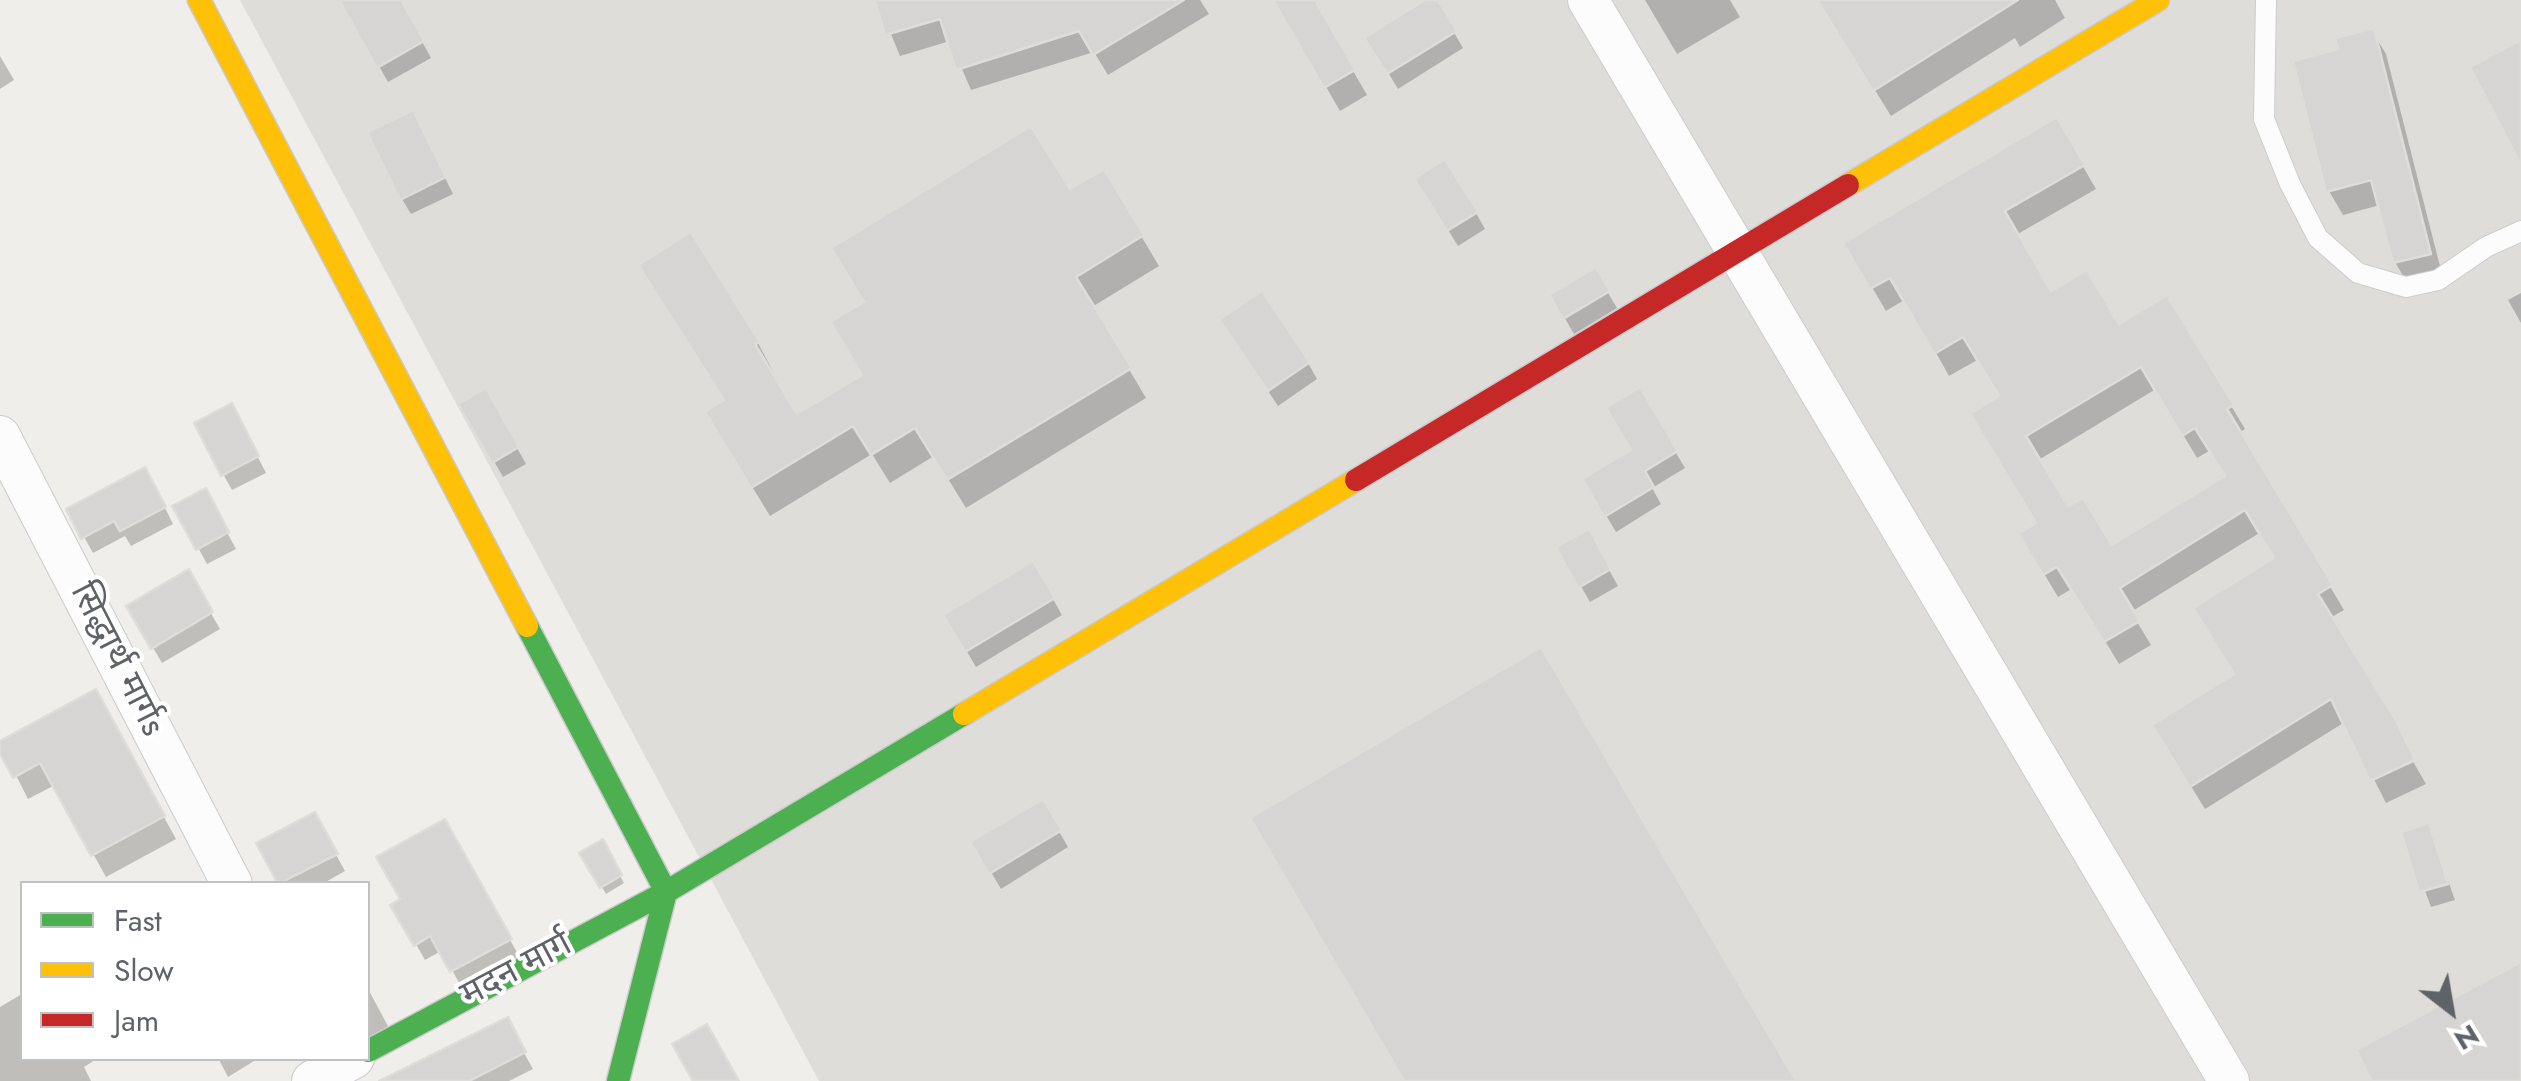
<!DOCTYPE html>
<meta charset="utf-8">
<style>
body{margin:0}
#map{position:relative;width:2521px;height:1081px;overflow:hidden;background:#efeeea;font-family:Jost,sans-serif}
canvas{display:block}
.legend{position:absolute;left:20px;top:881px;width:350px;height:180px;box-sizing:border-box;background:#fff;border:2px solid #bfc1c3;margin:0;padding:12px 18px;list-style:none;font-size:30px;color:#5f6368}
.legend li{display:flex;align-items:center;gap:20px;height:50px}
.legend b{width:50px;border:2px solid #bfc1c3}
.north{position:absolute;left:2401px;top:961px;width:100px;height:100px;-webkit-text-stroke:8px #fff;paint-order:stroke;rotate:149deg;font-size:28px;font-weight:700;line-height:40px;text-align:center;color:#5f6368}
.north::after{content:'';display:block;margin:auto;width:35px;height:45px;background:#5f6368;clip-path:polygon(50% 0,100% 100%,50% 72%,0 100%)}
</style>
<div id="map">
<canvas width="2521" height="1081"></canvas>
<ul class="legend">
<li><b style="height:12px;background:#4caf50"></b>Fast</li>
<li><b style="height:12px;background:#ffc107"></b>Slow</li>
<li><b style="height:12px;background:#c62828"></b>Jam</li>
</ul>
<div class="north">N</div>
</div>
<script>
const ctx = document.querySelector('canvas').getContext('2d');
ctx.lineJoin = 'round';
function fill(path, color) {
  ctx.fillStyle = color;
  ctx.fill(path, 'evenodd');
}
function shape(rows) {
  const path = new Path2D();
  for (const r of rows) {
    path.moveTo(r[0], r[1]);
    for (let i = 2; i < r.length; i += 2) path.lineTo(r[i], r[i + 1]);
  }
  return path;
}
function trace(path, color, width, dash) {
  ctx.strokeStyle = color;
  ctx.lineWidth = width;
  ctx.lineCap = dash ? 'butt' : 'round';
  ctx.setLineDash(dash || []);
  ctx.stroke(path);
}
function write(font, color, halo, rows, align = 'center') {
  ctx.font = font + ' Jost,"Noto Sans Devanagari",sans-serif';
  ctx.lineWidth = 8;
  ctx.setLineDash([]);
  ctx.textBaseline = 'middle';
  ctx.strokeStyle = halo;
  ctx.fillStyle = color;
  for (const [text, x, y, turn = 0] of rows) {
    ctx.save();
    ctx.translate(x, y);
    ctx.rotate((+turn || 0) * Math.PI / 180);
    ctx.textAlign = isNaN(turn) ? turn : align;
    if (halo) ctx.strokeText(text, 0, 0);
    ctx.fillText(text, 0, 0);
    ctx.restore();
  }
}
fill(shape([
 [240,0,2521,0,2521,1081,819,1081]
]), '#dfddda');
fill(shape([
 [356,0,399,0,431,58,388,82,345,6],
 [877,0,1200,0,1209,14,1108,75,1094,52,971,90,950,41,900,56],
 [1276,0,1312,0,1367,95,1340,111],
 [1429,0,1435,0,1463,48,1398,89,1377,54],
 [1645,0,1730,0,1740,17,1677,54],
 [1819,0,2055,0,2065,18,2020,47,2015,38,1891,116],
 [2372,31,2386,54,2443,278,2409,286,2395,262,2380,205,2343,215,2329,191,2341,51],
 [0,56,14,80,0,89],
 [2056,120,2096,189,2016,235,2051,295,2118,327,2166,298,2245,429,2239,433,2344,610,2330,618,2426,784,2386,803,2345,722,2205,809,2168,749,2236,675,2277,559,2261,532,2131,612,2151,645,2119,664,2073,588,2058,597,2021,535,2039,524,2002,397,1979,359,1949,376,1906,299,1886,311,1846,243],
 [2156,389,2197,458,2211,450,2227,477,2111,549,2068,510,2037,461],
 [421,129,453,194,411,214,402,199],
 [1103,172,1159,266,1092,307,1146,398,966,508,934,456,890,483,872,454,770,516,725,442,726,402,659,295,758,343,797,417,865,376,1069,193],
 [1417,180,1476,213,1485,229,1458,246],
 [1595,271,1617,308,1574,334,1552,296],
 [2521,293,2521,323,2508,300],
 [1232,337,1308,363,1317,379,1278,406],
 [485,391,526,464,503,477,462,405],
 [1639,391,1685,468,1652,488,1661,504,1616,532,1585,480,1634,451],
 [240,422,266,473,232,490,223,474],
 [154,486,173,524,131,546,125,536,93,553,69,510],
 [205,492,236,549,207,564,176,507],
 [1588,532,1618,586,1590,602,1559,548],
 [1033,564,1062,615,976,667,946,616],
 [188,573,220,629,162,663,129,607],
 [108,715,176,839,106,877,55,785,28,799,0,744],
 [1042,802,1068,847,1001,889,974,843],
 [314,815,345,871,322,884,281,884,260,844],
 [444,822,519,956,461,986,441,951,425,960,394,906,403,900],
 [2428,826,2455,900,2431,907,2404,833],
 [602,843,624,883,606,894,583,854],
 [368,989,388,1026,368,1040],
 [22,994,22,1058,98,1058,84,1067,91,1081,0,1081,0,1007],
 [513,1033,533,1069,509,1081,385,1081],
 [218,1058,259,1058,228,1077]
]), '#0003');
const building = shape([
 [339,0,401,0,424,41,377,68,339,0],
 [875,0,1184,0,1093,55,1079,31,956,70,940,19,885,35,875,0],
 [1273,0,1315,0,1355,70,1324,88,1273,0],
 [1425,0,1438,0,1457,31,1387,74,1364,38,1425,0],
 [1817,0,2018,0,1873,91,1817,0],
 [2374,28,2431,254,2393,263,2371,180,2326,192,2293,61,2338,49,2335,38,2374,28],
 [2521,40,2521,165,2470,67,2521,40],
 [413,110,446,177,400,200,367,132,413,110],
 [2057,117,2085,165,2005,211,2051,291,2087,270,2119,324,2167,295,2234,405,2227,409,2333,585,2318,594,2397,722,2415,760,2370,781,2331,699,2190,787,2152,725,2234,674,2193,608,2274,558,2245,510,2120,588,2140,621,2104,642,2057,567,2043,575,2018,534,2036,523,1970,414,1999,396,1963,337,1934,354,1890,278,1870,289,1843,243,2057,117],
 [2141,367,2182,436,2195,428,2225,476,2112,545,2083,498,2068,506,2026,436,2141,367],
 [1031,126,1070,189,1104,169,1144,235,1076,277,1132,368,947,480,915,428,871,455,853,426,751,488,705,412,724,400,638,265,691,232,760,342,755,344,797,414,862,375,830,322,864,302,831,248,1031,126],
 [1445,159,1478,212,1447,231,1414,179,1445,159],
 [1596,267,1610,291,1563,319,1549,295,1596,267],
 [1262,291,1310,362,1268,391,1219,320,1262,291],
 [1640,387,1678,451,1645,471,1654,487,1604,517,1582,479,1631,450,1606,408,1640,387],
 [486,388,519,447,492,463,458,404,486,388],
 [232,403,259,456,221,476,194,423,232,403],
 [145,467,166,507,120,531,114,521,81,539,66,509,145,467],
 [206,488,229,532,196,550,172,506,206,488],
 [1589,529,1611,569,1578,588,1556,547,1589,529],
 [1033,561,1055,598,965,652,943,615,1033,561],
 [189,569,213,612,151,649,126,606,189,569],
 [1541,647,1796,1081,1404,1081,1250,818,1541,647],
 [96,689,165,816,91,856,40,763,13,778,0,754,0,741,96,689],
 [1043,799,1062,830,989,874,970,842,1043,799],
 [315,812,338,854,278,884,256,843,315,812],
 [445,819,512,939,450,972,430,936,414,946,390,905,400,899,376,857,445,819],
 [2429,823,2448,884,2419,892,2401,832,2429,823],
 [603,839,622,875,600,888,579,853,603,839],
 [2521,962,2521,1081,2372,1081,2356,1050,2521,962],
 [508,1017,526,1052,469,1081,379,1081,508,1017],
 [707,1024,739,1081,693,1081,672,1044,707,1024]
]);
fill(building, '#d6d5d3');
trace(building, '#deddd9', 2.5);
const lane = shape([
 [2266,0,2264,119,2290,184,2318,238,2358,273,2406,287,2438,280,2486,247,2521,231]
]);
const street = shape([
 [1588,0,2229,1081],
 [0,436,232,884],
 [312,1081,354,1058]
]);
const fast = shape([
 [368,1051,666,892,527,626],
 [618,1081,666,892,964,714]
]);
const slow = shape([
 [199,0,527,626],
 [1848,185,2158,0],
 [964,714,1356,480]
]);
const jam = shape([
 [1356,480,1848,185]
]);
trace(lane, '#cbcccc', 22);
trace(street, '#cbcccc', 42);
trace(fast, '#cacacb', 25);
trace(slow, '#cacacb', 25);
trace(jam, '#cacacb', 25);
trace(lane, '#fdfcfc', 20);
trace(street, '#fdfcfc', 40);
trace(fast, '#4caf50', 22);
trace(slow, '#ffc107', 22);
trace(jam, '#c62828', 22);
write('35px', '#5f6368', '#fff', [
 ["सिद्धार्थ मार्गs",116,660,63],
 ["मदन मार्ग",517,971,-28]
]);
</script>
